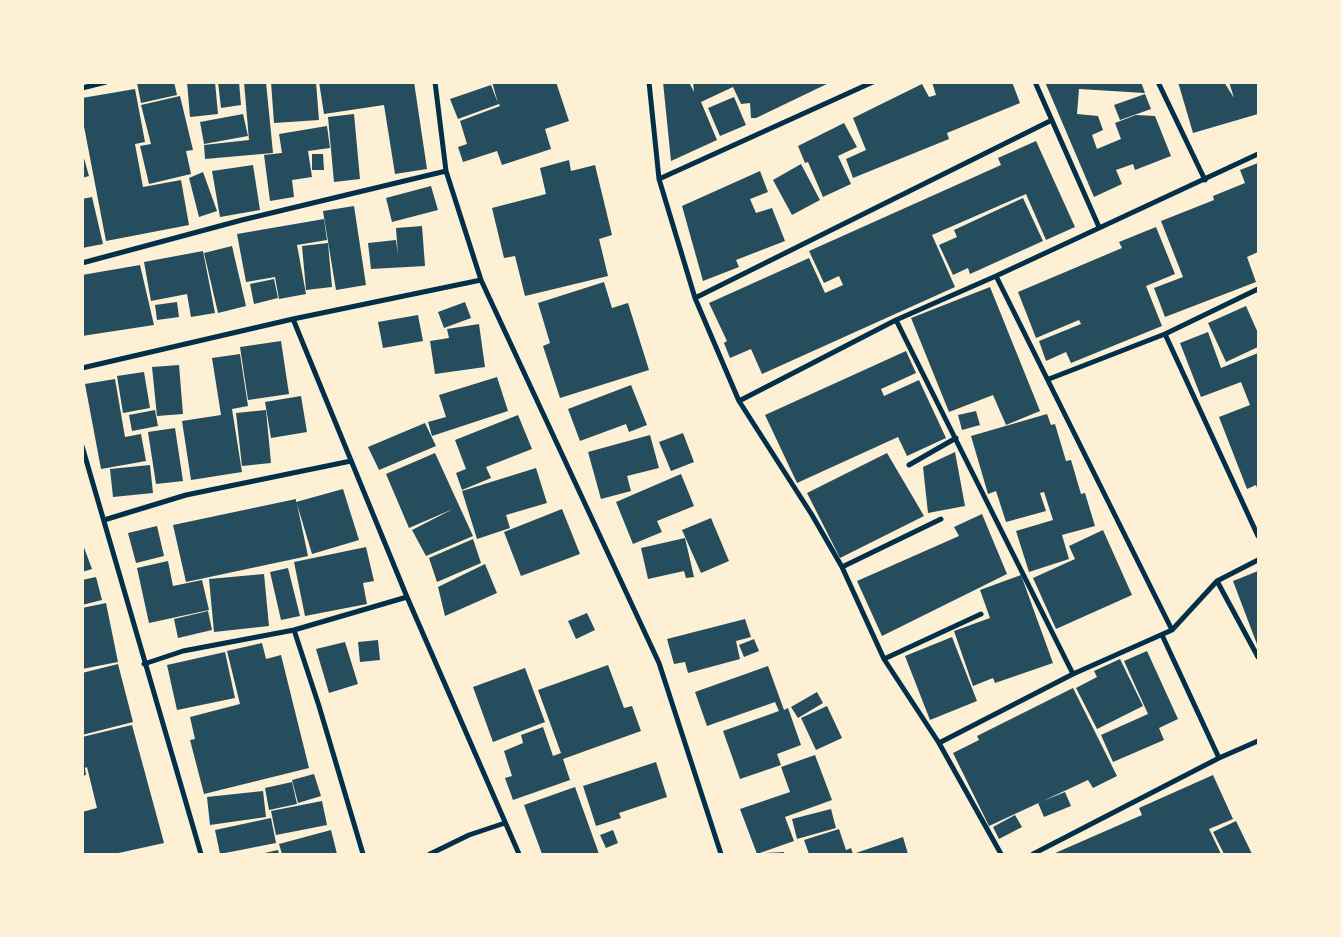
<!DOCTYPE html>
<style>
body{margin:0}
#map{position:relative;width:1341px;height:937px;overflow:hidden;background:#fdf0d5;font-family:"PT Sans",sans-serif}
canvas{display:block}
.frame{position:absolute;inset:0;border:84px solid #fdf0d5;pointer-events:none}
</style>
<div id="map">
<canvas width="1341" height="937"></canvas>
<div class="frame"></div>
</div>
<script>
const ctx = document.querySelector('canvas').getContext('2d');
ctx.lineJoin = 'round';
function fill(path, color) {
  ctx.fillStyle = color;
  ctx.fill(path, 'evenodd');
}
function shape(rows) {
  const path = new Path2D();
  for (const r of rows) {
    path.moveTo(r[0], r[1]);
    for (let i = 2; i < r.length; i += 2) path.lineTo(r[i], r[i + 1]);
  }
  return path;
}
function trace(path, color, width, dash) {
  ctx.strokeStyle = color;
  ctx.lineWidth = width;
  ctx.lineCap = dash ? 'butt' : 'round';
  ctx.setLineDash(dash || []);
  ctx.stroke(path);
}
fill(shape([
 [140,82,174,82,177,95,141,103,137,83],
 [187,82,215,82,218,114,190,117],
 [218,82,239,82,241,105,221,108],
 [244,82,266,82,273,153,205,159,204,145,249,140],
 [271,82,316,82,319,120,274,123],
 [319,82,414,82,427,169,395,174,384,105,324,114],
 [492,82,556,82,569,121,545,129,551,149,502,165,497,151,463,162,458,147,467,144,460,121,500,106,499,104,458,119,450,99,491,85,498,103],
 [663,82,689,82,694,92,693,82,831,82,756,118,751,118,750,103,741,104,733,87,701,102,717,140,671,161],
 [932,82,1012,82,1020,103,947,133,949,139,853,178,846,159,866,150,853,118,922,84,929,97,936,95],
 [1045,82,1141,82,1145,93,1079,89,1077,114,1098,116,1103,130,1092,135,1097,149,1121,139,1115,123,1136,115,1155,116,1171,156,1135,170,1133,164,1116,170,1122,184,1094,197],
 [1178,82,1224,82,1234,98,1229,82,1258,82,1258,114,1193,133],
 [135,89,145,142,135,144,143,187,181,180,189,225,106,241,82,116,82,98],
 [1145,94,1151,109,1120,120,1114,105],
 [180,96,193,150,186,151,191,174,149,184,140,146,151,144,141,105],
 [734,97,746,125,720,136,708,108],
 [243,114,248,136,204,144,200,122],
 [354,114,360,179,334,182,328,117],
 [844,123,857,147,838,156,851,184,823,197,808,162,805,163,798,146],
 [327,126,330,148,308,151,312,177,292,180,294,197,270,201,264,155,282,153,279,134],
 [1036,141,1075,227,1046,240,1026,194,932,235,955,287,762,374,751,349,730,358,724,343,727,341,709,303,809,258,825,293,843,285,839,276,824,283,809,251,1001,165,998,158],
 [82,151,89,176,82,178],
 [312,154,323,154,324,170,312,170],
 [569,160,571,171,595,165,612,235,599,239,608,276,525,296,515,256,504,258,492,208,546,194,540,168],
 [1258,163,1258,252,1247,257,1256,282,1165,317,1154,288,1183,277,1161,221,1214,200,1213,196,1245,183,1240,170],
 [801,164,820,200,792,215,773,180],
 [253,165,260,210,220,217,212,171],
 [760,171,768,192,750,199,756,213,772,208,785,241,736,260,739,267,703,281,682,206],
 [203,172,217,211,199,217,189,178],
 [431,186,438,210,392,222,386,198],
 [92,197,103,244,82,248,82,199],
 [1023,198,1043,241,970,274,968,268,953,275,939,245,957,237,954,230],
 [354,206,366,285,336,290,323,211],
 [324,219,327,240,297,245,306,294,279,299,275,277,246,282,237,234],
 [422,226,425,266,371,269,368,243,396,240,398,255,396,228],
 [1156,227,1175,274,1146,286,1162,326,1071,363,1066,352,1046,361,1039,341,1081,324,1079,320,1036,338,1018,292,1122,248,1119,242],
 [328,243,332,287,306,290,302,246],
 [232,246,246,306,218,313,204,253],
 [203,251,215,313,191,317,187,294,151,301,144,262],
 [140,265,154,325,82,336,82,275],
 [274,279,278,298,254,304,250,284],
 [604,282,612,308,628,303,649,370,560,398,543,346,550,343,538,303],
 [990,287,1040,411,1006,425,993,395,949,412,911,318],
 [177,302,179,317,157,320,155,305],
 [465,302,471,318,444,328,438,312],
 [1246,306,1258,333,1258,347,1226,362,1208,323],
 [418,315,423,341,383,348,378,322],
 [479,324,485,367,435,374,430,341,449,338,447,329],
 [1208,332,1221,368,1258,353,1258,491,1256,485,1247,489,1219,417,1250,405,1241,382,1201,397,1180,343],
 [281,341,289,394,248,400,240,347],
 [906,351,916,373,881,389,884,396,919,380,946,438,907,456,898,437,797,483,765,415],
 [240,354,248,406,232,409,242,472,191,480,182,421,221,415,212,358],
 [179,365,183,414,157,416,152,367],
 [144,372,150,408,123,413,117,376],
 [497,377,508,411,432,436,428,422,446,417,439,395],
 [115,379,125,437,141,434,146,461,101,469,85,384],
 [631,385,647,425,629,432,626,424,580,441,568,409],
 [301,396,307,432,271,438,265,402],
 [155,410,158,426,132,431,129,415],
 [266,410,271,463,242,466,236,413],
 [976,411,980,425,962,430,958,415],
 [1047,414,1051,425,1055,424,1066,461,1071,460,1081,494,1085,493,1095,526,1062,535,1069,559,1029,572,1016,531,1053,520,1044,492,1040,493,1046,511,1006,522,996,491,988,494,971,436],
 [518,415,532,449,486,467,491,478,462,490,456,473,466,469,455,440],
 [425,423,436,446,379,470,368,447],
 [175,428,183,481,156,484,148,432],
 [683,433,694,462,671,471,659,442],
 [650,435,659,468,627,476,631,491,601,499,588,452],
 [955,452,965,506,928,513,923,467],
 [435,453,473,536,426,556,412,530,453,509,409,528,386,474],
 [887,453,924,516,840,558,807,493],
 [150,465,153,493,113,497,110,469],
 [536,468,547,503,506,515,510,528,477,539,462,491],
 [681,474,694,506,657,521,662,532,633,544,616,502],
 [343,489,359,540,312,554,297,504,308,556,186,582,173,525,296,499,296,502],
 [562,509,580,554,521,576,504,532],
 [982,514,1007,574,882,636,857,581,959,536,954,527],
 [711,518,729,561,701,573,682,530],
 [157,526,164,556,136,563,128,533],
 [1103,530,1132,595,1056,629,1033,578,1075,559,1069,546],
 [685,538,694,577,686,578,684,571,648,579,641,548],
 [473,539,481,563,437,582,429,558],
 [82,542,92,569,82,572],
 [366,547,374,581,363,583,367,604,305,616,294,562],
 [168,561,173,586,202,580,209,610,149,623,137,568],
 [485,564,497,593,445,616,438,587],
 [288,568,300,616,281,620,270,572],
 [1258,571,1258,647,1233,581],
 [264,574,269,626,214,632,209,579],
 [1021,575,1053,663,995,683,993,678,973,686,954,631,990,618,980,590],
 [96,577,102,600,82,605,82,580],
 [106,603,118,662,82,669,82,608],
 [208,611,212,630,178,638,174,619],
 [587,613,595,630,576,639,568,621],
 [745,619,751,637,736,641,740,659,688,673,685,662,674,664,667,639],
 [952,637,977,701,930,720,905,656],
 [754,639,759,651,744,657,739,645],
 [378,640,380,660,360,662,358,642],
 [345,642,358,684,329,693,316,649],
 [262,643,266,659,281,655,309,768,204,794,190,740,195,739,190,717,240,704,227,651],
 [1147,651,1178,719,1159,728,1164,740,1113,762,1101,735,1148,714,1124,661],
 [225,652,235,698,177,710,167,665],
 [1120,659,1143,706,1097,729,1076,688,1097,677,1094,671],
 [118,664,133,722,82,735,82,673],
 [608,665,624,708,632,706,641,731,563,759,570,780,513,800,505,778,512,776,504,751,523,743,521,735,543,727,553,756,561,753,538,690],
 [768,666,784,710,788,708,801,745,777,754,781,765,740,779,723,731,779,711,775,702,707,726,695,692],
 [525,668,545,722,493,742,473,687],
 [1073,688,1117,776,1093,788,1088,780,989,826,953,753,979,740,977,736],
 [817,692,823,703,798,718,791,707],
 [827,706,842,738,816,750,801,718],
 [132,725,164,843,114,854,82,854,82,812,97,808,87,767,85,768,86,775,82,776,82,737],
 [815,755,832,800,785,817,794,841,757,854,740,809,790,792,781,767],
 [656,762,667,797,619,813,621,818,596,826,583,786],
 [314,774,321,796,298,803,292,780],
 [1213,775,1233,819,1209,829,1221,854,1053,854,1142,815,1139,808],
 [292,782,297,804,269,810,265,788],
 [575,787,599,854,542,854,524,805],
 [263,791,266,817,210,825,207,797],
 [1065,792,1071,806,1044,817,1038,803],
 [322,801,327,825,276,835,271,811],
 [831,809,836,828,797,839,792,819],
 [1015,815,1022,827,999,839,993,827],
 [271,818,276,843,220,854,215,830],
 [1236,821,1252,854,1224,854,1213,832],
 [839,829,846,850,851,848,853,854,903,837,908,854,809,854,804,840],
 [331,830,337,854,282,854,279,844],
 [613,830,618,843,606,848,600,835],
 [278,850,279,854,260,854],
 [784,852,784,854,765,854,764,853]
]), '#264d5e');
trace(shape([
 [435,82,446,171],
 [649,82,659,179,695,298,739,401,812,515,842,567,884,659,939,743,1001,854],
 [1035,82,1099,227],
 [1158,82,1205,180],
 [82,88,106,82],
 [659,179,873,82],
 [82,263,242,220,446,171,481,280],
 [996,276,1172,630],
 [695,298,1052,120],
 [293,319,481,280,659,663,721,854],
 [896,320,1073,674],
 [1165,334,1258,536],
 [82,368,293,319,407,597,519,854],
 [1049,379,1165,334,1258,289],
 [739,401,896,320,996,276,1258,154],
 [82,446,201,854],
 [909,465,956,438],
 [104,520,186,495,351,461],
 [842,567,941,519],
 [1217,581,1258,657],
 [294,630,319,706,363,854],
 [1162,635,1219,758],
 [884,659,981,614],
 [144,664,183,651,294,630,407,597],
 [939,743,1073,674,1172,630,1217,581,1258,560],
 [430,854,469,835,505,823],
 [1033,854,1219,758,1258,741]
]), '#003049', 5);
</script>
